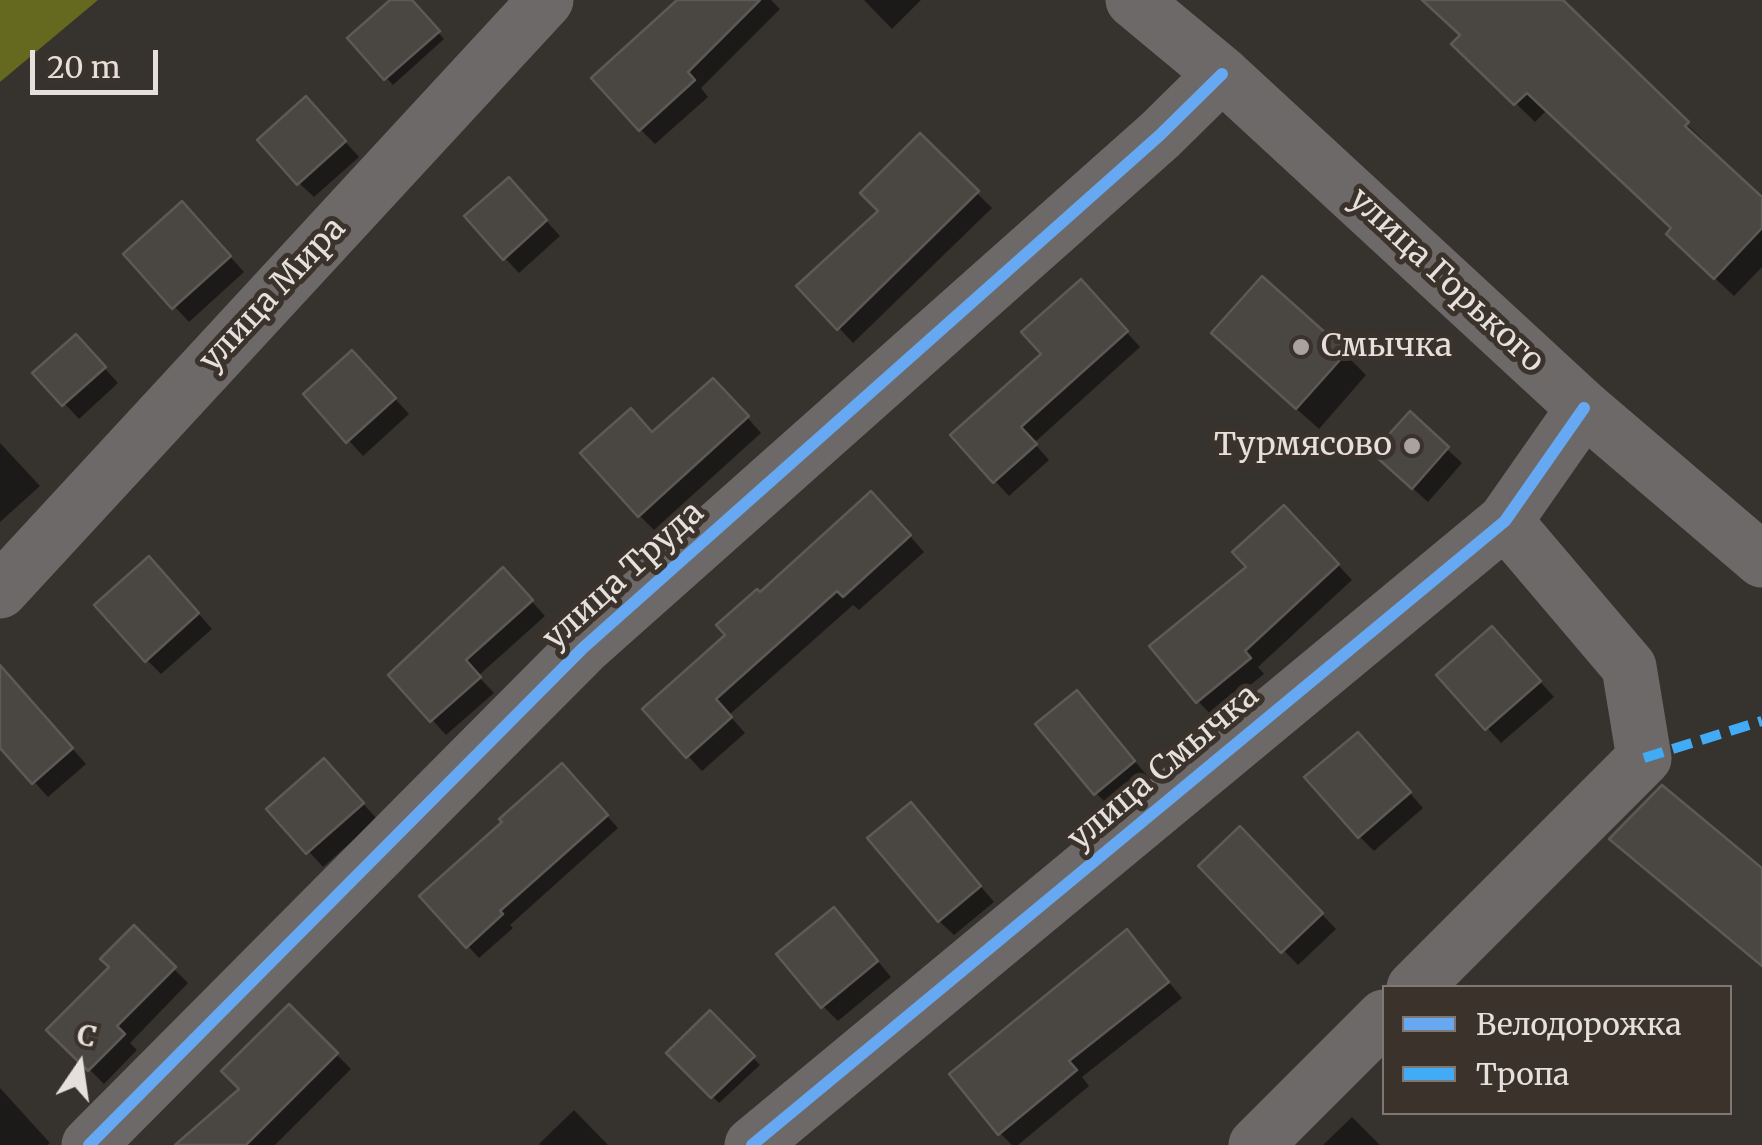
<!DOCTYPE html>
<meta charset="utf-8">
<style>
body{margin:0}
#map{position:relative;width:1762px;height:1145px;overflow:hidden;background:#36322e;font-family:Merriweather,serif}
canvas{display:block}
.legend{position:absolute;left:1382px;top:985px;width:350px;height:130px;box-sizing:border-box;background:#3a322b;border:2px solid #7f7872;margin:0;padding:12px 18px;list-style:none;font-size:30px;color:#e6e0dc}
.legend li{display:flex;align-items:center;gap:20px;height:50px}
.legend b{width:50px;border:2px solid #7f7872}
.north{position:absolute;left:30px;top:1015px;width:100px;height:100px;-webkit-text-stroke:8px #3a322b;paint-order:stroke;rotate:13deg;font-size:28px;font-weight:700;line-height:40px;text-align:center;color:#e6e0dc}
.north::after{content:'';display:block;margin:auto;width:35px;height:45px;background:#e6e0dc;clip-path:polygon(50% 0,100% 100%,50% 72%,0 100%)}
.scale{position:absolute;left:30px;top:50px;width:128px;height:45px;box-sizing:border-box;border:5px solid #e6e0dc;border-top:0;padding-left:12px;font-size:30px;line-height:35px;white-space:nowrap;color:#e6e0dc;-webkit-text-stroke:8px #3a322b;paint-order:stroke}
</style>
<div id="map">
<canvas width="1762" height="1145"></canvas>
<ul class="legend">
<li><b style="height:12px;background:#66a8f1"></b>Велодорожка</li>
<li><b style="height:12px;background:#42abf6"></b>Тропа</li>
</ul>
<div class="north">С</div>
<div class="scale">20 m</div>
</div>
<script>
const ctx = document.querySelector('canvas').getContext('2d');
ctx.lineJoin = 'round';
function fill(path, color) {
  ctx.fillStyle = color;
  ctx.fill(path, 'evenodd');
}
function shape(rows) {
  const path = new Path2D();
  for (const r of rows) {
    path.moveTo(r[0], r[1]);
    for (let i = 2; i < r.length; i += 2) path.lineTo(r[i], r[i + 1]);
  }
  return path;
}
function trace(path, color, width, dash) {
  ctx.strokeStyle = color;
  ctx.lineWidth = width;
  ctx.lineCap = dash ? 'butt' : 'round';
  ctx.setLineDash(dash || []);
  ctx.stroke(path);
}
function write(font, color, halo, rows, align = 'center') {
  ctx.font = font + ' Merriweather,serif';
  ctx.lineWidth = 10;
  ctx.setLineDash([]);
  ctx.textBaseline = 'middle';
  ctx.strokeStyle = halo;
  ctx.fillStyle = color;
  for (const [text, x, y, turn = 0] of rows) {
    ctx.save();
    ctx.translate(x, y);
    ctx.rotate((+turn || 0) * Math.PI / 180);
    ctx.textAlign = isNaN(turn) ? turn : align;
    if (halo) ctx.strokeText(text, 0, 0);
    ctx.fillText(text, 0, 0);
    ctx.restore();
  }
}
fill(shape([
 [0,0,98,0,0,82]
]), '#65681f');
fill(shape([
 [393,0,409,0,444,39,393,85,350,38],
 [681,0,771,0,780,9,701,88,708,97,655,144,641,130],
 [864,0,921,0,892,29],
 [1423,0,1559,0,1706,143,1703,146,1762,200,1762,267,1734,296,1688,253,1674,229,1547,110,1535,122,1455,44,1463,36],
 [320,114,359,157,314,197,299,183],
 [920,137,992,208,853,343,800,286,881,211],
 [523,195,560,236,519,273,505,258],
 [196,219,244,272,189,322,126,254],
 [1095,297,1140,347,1034,443,1049,460,1009,496,995,481,1044,354],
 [90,352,118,383,79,419,36,373],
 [1235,354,1345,354,1366,375,1319,429],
 [367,368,409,414,363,456,306,394],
 [728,396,761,433,654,530,639,515,653,435],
 [1410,415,1462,463,1428,502,1390,468],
 [0,443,40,486,0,522],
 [886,509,924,552,859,610,853,605,729,715,745,733,702,771,688,756,728,635,760,595],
 [1299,523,1352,580,1258,667,1264,674,1212,716,1198,701],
 [164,574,212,629,161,674,147,660],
 [517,585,545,616,478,676,494,693,446,735,392,675],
 [1506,644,1554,697,1501,743,1440,675],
 [0,700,30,701,86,764,48,797,0,744],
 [1091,708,1148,777,1111,808,1096,793],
 [1372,750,1423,808,1374,851,1359,836],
 [338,776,377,819,323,867,270,809],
 [573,778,618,828,510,925,513,928,479,958,468,946],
 [925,820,994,902,954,935,939,921],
 [1240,830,1336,929,1298,965,1202,866],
 [848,925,891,977,838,1021,823,1006],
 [134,929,188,983,130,1043,137,1050,104,1084,50,1030,112,967],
 [1127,932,1182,998,1082,1077,1089,1086,1018,1145,1012,1145,1000,1133],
 [289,1007,351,1069,275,1145,179,1145,243,1089],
 [710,1014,760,1065,719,1103,670,1053],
 [0,1088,50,1143,47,1145,0,1145],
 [574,1110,608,1145,540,1145,539,1144],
 [1352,1117,1380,1145,1323,1145]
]), '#0007');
const building = shape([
 [390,0,412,0,440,31,384,80,347,38,390,0],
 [677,0,760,0,688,72,695,80,639,131,591,78,677,0],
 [1422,0,1563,0,1689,122,1685,126,1762,197,1762,228,1714,279,1666,234,1671,228,1527,93,1514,105,1451,44,1460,35,1422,0],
 [306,96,346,141,297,185,257,140,306,96],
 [920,133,979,191,837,330,796,286,878,211,860,193,920,133],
 [509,177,547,220,503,260,464,216,509,177],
 [182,201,231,256,172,309,123,254,182,201],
 [1262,276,1347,352,1296,409,1211,333,1262,276],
 [1081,279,1128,331,1021,427,1037,444,993,483,950,435,1041,354,1021,332,1081,279],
 [76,334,106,367,62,406,32,373,76,334],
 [352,350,396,398,346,443,303,394,352,350],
 [713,378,749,416,638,517,580,453,631,408,652,432,713,378],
 [1410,411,1449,447,1412,489,1372,453,1410,411],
 [871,491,911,535,843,597,837,591,716,699,732,717,686,758,642,709,725,635,716,625,757,589,760,592,871,491],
 [1284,505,1339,564,1245,651,1251,658,1196,703,1149,646,1246,567,1232,552,1284,505],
 [149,556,199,613,145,662,94,605,149,556],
 [503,567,533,600,466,660,481,677,430,722,388,675,503,567],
 [1492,626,1541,681,1485,730,1436,675,1492,626],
 [0,665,73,748,32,784,0,748,0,665],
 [1077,690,1135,761,1094,795,1035,724,1077,690],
 [1358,732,1411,792,1358,838,1304,777,1358,732],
 [324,758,364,803,306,854,266,809,324,758],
 [562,763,608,815,500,911,503,914,466,948,419,896,502,822,499,819,562,763],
 [1662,785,1762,868,1762,966,1609,839,1662,785],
 [911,802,981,886,938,922,867,838,911,802],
 [1240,826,1323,913,1281,953,1198,866,1240,826],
 [834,907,878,961,821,1008,776,954,834,907],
 [134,925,176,967,117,1026,125,1034,88,1071,46,1030,109,967,100,959,134,925],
 [1127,929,1169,982,1069,1061,1077,1070,998,1135,949,1074,1127,929],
 [289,1004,338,1053,246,1145,175,1145,239,1089,221,1071,289,1004],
 [710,1010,755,1056,711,1098,666,1053,710,1010]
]);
fill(building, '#4a4743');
trace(building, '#5d5956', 2.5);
trace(shape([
 [0,591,546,0],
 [1414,988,1644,758,1629,667,1505,521],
 [89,1145,583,648,1160,135,1222,74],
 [752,1145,1505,521,1584,408],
 [1256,1145,1384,1017]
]), '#6c6968', 55);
trace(shape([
 [1133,0,1222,74,1584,408,1762,560]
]), '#6d6968', 55);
trace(shape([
 [1644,758,1762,721]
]), '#42abf6', 10, [20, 10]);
trace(shape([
 [89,1145,583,648,1160,135,1222,74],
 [752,1145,1505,521,1584,408]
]), '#66a8f1', 12);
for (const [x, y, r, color] of [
 [1301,347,10,"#a8a39f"],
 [1412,446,10,"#a8a39f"]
]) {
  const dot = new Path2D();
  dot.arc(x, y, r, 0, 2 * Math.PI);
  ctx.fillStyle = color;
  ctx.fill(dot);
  trace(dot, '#3a322b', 4);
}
write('32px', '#e6e0dc', '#3a322b', [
 ["улица Горького",1446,281,43],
 ["улица Мира",273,295,-47],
 ["улица Труда",624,576,-42],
 ["улица Смычка",1164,768,-40]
]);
write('32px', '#e6e0dc', '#3a322b', [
 ["Смычка",1321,347],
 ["Турмясово",1392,446,"right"]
], 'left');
</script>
